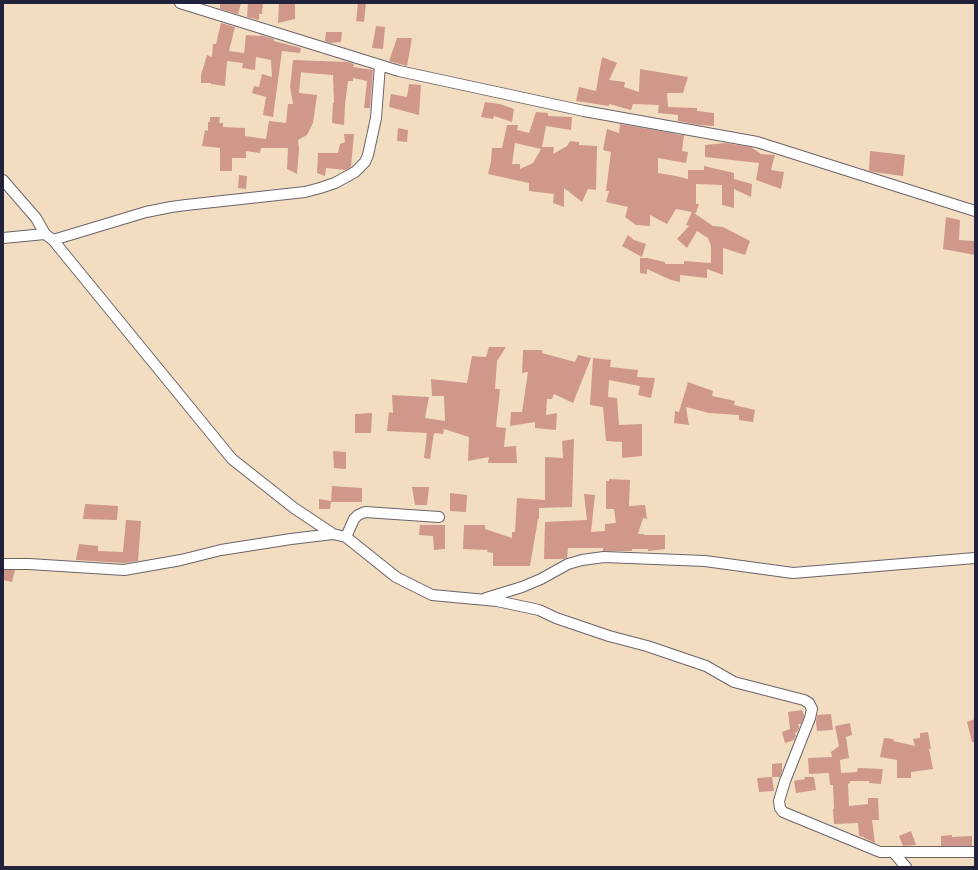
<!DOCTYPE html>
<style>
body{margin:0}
#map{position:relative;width:978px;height:870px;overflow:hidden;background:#f3ddc0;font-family:"Gentium Book Plus",serif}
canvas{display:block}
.frame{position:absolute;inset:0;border:4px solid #22223b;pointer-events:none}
</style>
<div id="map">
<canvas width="978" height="870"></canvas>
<div class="frame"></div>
</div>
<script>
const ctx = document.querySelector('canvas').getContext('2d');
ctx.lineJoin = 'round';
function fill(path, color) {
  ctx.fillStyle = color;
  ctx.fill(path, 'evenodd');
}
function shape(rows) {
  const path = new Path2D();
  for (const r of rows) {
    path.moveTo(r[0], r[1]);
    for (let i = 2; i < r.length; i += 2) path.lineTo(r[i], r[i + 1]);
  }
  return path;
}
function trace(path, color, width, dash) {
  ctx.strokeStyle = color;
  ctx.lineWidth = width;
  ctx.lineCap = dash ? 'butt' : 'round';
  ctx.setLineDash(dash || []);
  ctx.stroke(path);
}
fill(shape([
 [220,3,241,3,238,14,220,9],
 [248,3,263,3,262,14,259,14,259,20,247,17],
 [279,3,295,3,295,19,278,23],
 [358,3,366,3,364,22,356,21],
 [221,23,235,27,229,51,244,53,246,35,261,36,260,35,274,39,274,41,301,48,300,53,282,51,273,117,263,115,266,97,252,93,254,86,259,87,262,74,272,77,271,60,256,57,255,70,242,68,243,63,227,61,225,86,211,84,211,83,201,83,201,75,207,55,212,57,213,44,216,44],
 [376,26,385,27,383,49,372,48],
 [326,32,342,32,341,42,330,43,325,41],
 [397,38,412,38,407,66,389,61],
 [602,57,617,63,609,80,625,82,624,87,639,92,640,69,688,77,683,93,667,93,668,107,697,108,697,111,714,113,714,126,699,125,678,121,678,115,658,113,659,105,633,104,631,110,609,104,609,106,576,101,579,87,596,91],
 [293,60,348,62,354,64,353,67,373,70,370,108,364,108,367,81,353,78,353,81,348,81,345,105,344,125,332,123,333,103,334,103,333,75,307,73,301,72,299,93,317,95,313,123,307,135,298,140,299,149,297,174,287,169,288,148,261,148,260,153,246,151,246,158,232,158,232,171,220,171,220,148,202,146,205,130,208,131,208,122,210,122,210,117,220,117,219,123,223,123,223,127,245,128,245,136,266,139,269,121,286,123,288,104,293,104,290,87],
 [409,84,421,85,419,115,389,107,391,94,407,97],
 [485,102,500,104,514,109,512,122,494,116,493,119,481,117],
 [536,112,548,113,548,116,572,117,571,130,546,126,542,147,554,147,553,154,567,146,570,141,579,142,579,145,597,146,596,190,588,189,582,202,564,188,564,207,553,203,554,194,529,191,529,183,488,174,491,161,492,148,502,148,507,125,518,125,517,130,529,133],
 [515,143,541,149,533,163,520,169,520,164,512,164],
 [620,124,672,133,679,135,684,135,682,151,688,152,686,163,658,158,658,173,676,176,688,179,688,170,704,170,704,166,734,173,734,179,752,184,751,197,734,189,734,208,722,205,722,185,696,184,696,204,699,204,696,213,694,213,713,226,723,227,750,241,745,255,723,248,723,275,707,269,707,278,680,275,680,282,671,280,647,269,647,274,640,273,640,258,647,258,665,262,665,264,684,264,684,261,711,263,711,246,708,238,697,231,687,248,677,239,689,226,686,225,692,212,676,209,667,224,650,215,650,226,636,225,625,217,628,207,606,202,609,191,606,191,611,152,603,150,607,129,619,133],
 [398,128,408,130,407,142,397,141],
 [344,134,354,134,351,167,346,170,326,168,325,176,317,173,318,153,338,153,340,144,345,142],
 [725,143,751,147,761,154,775,155,771,170,784,172,781,189,756,180,759,163,705,157,705,145],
 [870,151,905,155,903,176,874,172,869,171],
 [239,175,247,176,246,189,238,188],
 [946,217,960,220,959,240,975,241,975,255,943,249],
 [628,235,634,240,646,244,642,257,622,246],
 [489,347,506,347,497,361,495,389,500,389,496,427,506,428,504,447,516,446,517,463,488,463,489,457,468,461,469,437,444,429,443,434,434,433,430,459,424,458,427,433,387,431,389,412,393,413,392,395,429,397,425,418,445,421,444,396,432,396,431,379,467,383,472,356,486,357],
 [523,350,542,350,542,353,575,362,578,355,591,358,573,403,554,394,552,399,547,399,546,415,557,413,556,430,535,428,535,422,510,426,511,412,522,412,528,372,522,373],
 [593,358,611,360,610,367,638,370,637,377,655,378,651,398,638,395,640,386,609,380,608,397,617,398,619,425,642,424,642,456,622,458,622,442,606,441,603,407,590,405],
 [688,382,713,391,712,396,735,401,734,405,755,410,753,422,739,420,739,415,709,413,686,407,689,425,674,423,675,411,679,412],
 [372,413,371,433,355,433,355,414],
 [574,439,572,507,539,508,539,519,538,519,530,566,493,566,493,553,487,552,488,550,463,549,464,525,485,525,485,529,512,538,512,532,515,532,517,498,545,500,545,457,563,458,562,441],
 [333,451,346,452,346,469,334,468],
 [609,479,630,480,629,506,645,505,647,519,643,518,638,534,644,534,644,535,665,535,665,549,648,551,648,549,632,549,632,551,603,551,603,548,568,548,567,558,563,559,544,559,545,522,587,520,584,494,595,495,591,532,605,531,605,524,616,523,614,509,606,509,606,481,609,481],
 [332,486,362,488,362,502,331,502],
 [412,487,429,487,427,505,415,505],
 [450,493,467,495,466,512,450,511],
 [319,499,331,501,330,509,319,509],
 [85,504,118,506,117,520,83,519],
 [126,520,141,521,138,561,124,563,76,560,79,544,98,546,98,551,123,552],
 [420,525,445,525,445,549,434,550,433,536,419,535],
 [3,570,15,570,12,582,3,580],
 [802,710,804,716,801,724,798,724,799,728,797,732,795,733,796,736,794,740,785,743,782,732,790,729,788,712],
 [831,714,833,730,817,731,816,722,817,715],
 [975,719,975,742,972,742,967,722],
 [850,723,852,735,846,737,849,758,840,760,841,773,857,772,858,768,883,769,881,784,869,783,869,781,850,781,850,783,848,784,849,806,868,804,868,798,878,798,879,820,872,820,875,843,864,838,864,837,859,836,858,823,834,824,833,809,834,809,833,785,830,785,829,773,809,774,808,758,832,757,831,752,839,746,835,726],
 [928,732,931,749,929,749,933,769,911,772,911,778,897,778,897,760,880,757,884,738,894,739,893,741,915,746,913,739,920,738,920,733],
 [782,763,782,771,780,777,772,777,772,764],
 [772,777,774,791,759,792,757,778],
 [804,777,814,777,816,790,796,793,794,781,805,779],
 [911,831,916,845,903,846,899,836],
 [952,835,952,837,972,836,972,846,941,846,941,836]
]), '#cf988b');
const minor = shape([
 [180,3,399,71,584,111,757,142,975,211],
 [3,180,36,218,45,234,53,240,146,212,171,207,186,205,305,192,320,188,335,183,355,172,365,162,368,155,376,118,380,65],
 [3,238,45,234],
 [53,240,232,459,294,508,333,534],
 [346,537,354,519,358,515,365,512,439,517],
 [3,564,29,564,124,570,181,560,221,550,291,539,333,534,346,537,396,577,432,595,497,601,539,610,556,618,609,636,647,646,706,666,734,682,804,700,809,703,812,709,810,718,785,781,779,801,780,808,783,812,880,852,975,852],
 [486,598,522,587,541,579,568,564,582,560,604,557,705,561,793,573,975,558],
 [894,853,906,867]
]);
trace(minor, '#6b636a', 12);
trace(minor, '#fff', 10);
</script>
